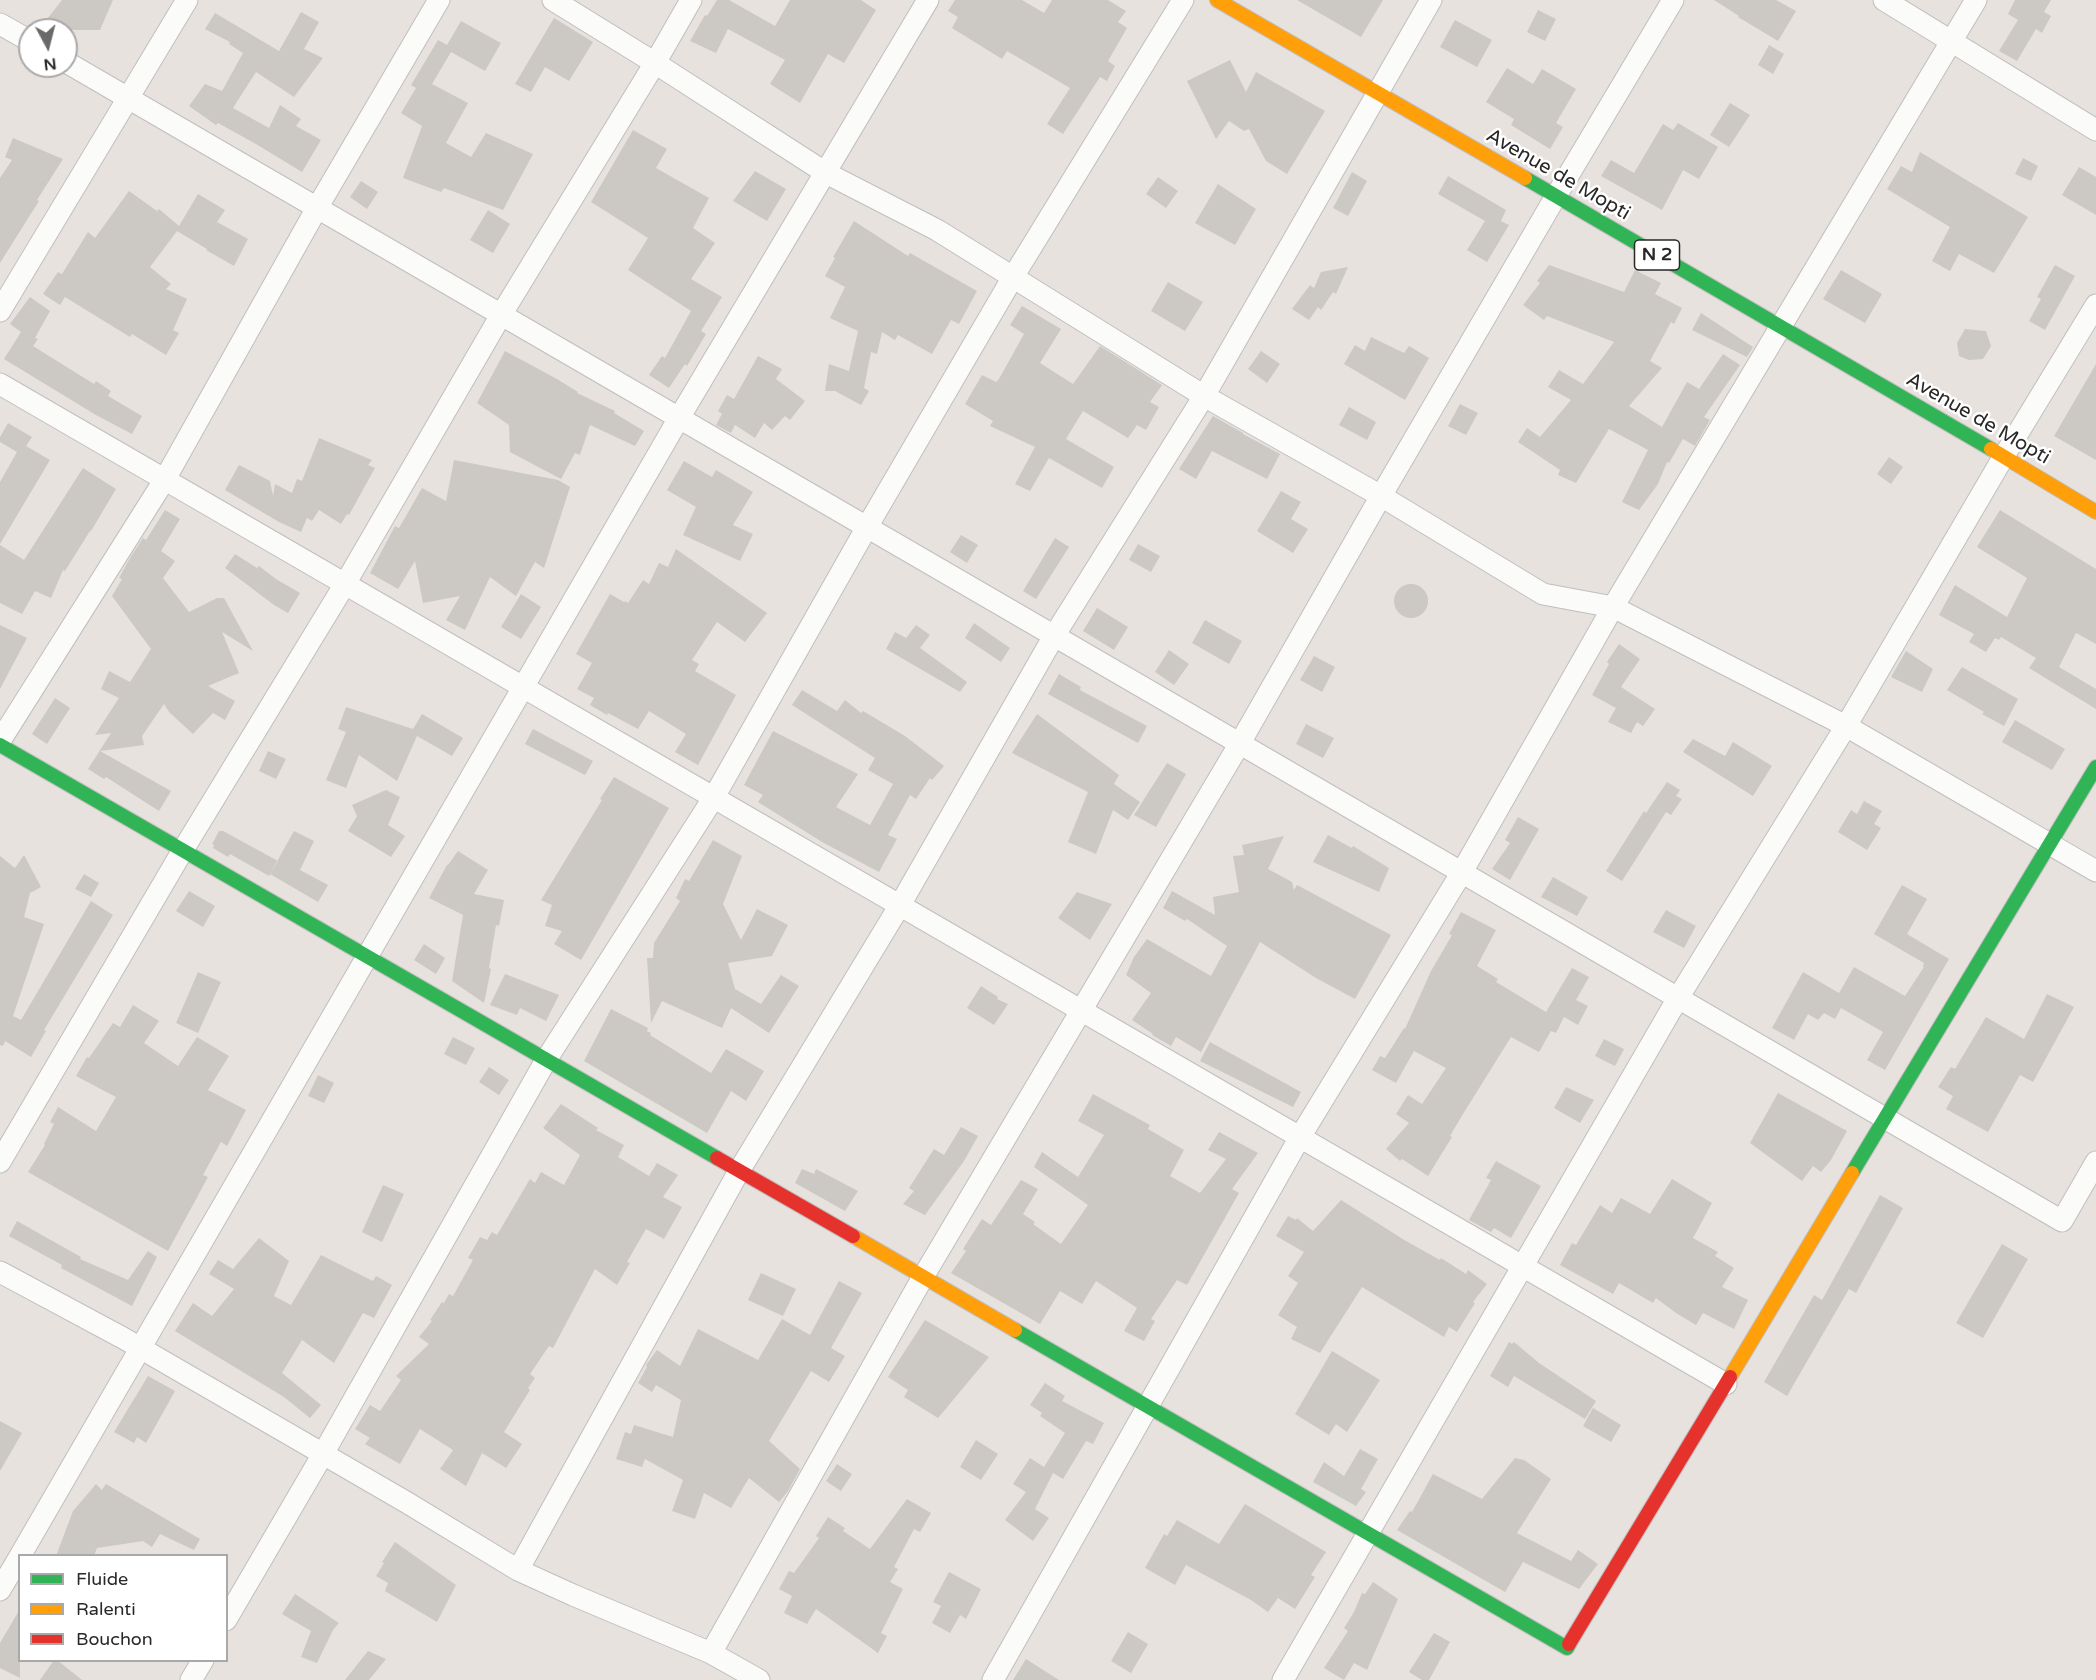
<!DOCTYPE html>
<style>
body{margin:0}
#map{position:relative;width:2096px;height:1680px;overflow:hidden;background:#e7e2dd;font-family:"Varela Round",sans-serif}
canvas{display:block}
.legend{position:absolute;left:18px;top:1554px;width:210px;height:108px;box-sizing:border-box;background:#fff;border:2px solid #a9a9a9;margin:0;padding:8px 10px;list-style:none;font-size:18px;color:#282828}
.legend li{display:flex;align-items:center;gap:12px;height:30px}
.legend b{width:30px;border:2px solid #a9a9a9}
.north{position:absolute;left:18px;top:18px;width:60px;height:60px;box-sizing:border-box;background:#fff;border:2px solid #a9a9a9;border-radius:50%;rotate:173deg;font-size:16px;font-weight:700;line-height:24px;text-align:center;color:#282828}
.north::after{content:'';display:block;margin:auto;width:21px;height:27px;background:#6b6967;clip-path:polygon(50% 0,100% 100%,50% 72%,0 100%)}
</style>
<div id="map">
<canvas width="2096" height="1680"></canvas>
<ul class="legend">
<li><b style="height:8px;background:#30b455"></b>Fluide</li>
<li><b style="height:8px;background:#ff9f0a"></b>Ralenti</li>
<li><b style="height:8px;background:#e5322d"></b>Bouchon</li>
</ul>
<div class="north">N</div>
</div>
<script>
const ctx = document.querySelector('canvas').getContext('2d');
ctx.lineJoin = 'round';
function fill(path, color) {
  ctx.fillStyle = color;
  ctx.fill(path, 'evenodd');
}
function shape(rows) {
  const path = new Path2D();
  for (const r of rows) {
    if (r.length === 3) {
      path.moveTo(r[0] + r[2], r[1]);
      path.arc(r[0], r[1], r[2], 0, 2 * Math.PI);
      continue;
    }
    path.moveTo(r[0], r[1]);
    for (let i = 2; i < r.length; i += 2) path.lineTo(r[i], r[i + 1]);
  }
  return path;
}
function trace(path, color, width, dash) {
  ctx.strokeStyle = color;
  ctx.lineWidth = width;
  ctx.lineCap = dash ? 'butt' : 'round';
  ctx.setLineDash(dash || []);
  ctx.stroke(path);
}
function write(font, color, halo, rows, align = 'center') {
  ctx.font = font + ' "Varela Round",sans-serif';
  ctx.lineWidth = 5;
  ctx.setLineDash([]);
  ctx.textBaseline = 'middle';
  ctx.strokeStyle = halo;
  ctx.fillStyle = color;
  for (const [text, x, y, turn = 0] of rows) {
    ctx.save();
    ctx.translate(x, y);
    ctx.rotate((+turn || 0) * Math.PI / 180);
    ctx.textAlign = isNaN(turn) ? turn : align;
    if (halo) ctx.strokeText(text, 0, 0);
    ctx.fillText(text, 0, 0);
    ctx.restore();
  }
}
fill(shape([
 [62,0,113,0,100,30,54,30,44,23],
 [717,0,729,0,775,26,790,0,861,0,876,10,844,63,828,54,800,103,770,84,785,60,728,29,716,53,690,41,705,15,707,16],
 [955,0,1022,0,1044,13,1052,0,1108,0,1126,11,1118,22,1127,28,1108,61,1115,66,1107,81,1100,77,1063,134,1047,124,1070,88,1007,51,1002,59,952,28,958,17,948,11],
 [1297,0,1383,0,1361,37],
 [1714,0,1776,0,1796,11,1778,41,1738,17,1739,16],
 [2015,0,2051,0,2044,12,2051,16,2042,33,2036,29,2017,61,1999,51,2018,20,2008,14],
 [1538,10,1556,19,1545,41,1527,32],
 [301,12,319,22,304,49,323,58,294,97,256,72,233,108,269,128,280,105,301,119,296,126,321,140,302,172,256,144,218,123,216,125,189,106,205,84,222,91,243,53,229,44,230,42,205,29,215,13,279,51],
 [554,18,593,42,569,81,545,67,531,92,515,84],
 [1455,20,1492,40,1477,67,1440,47],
 [461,21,501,43,485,71,451,52,432,84,468,103,446,143,471,157,486,133,533,154,503,210,444,188,441,192,403,178,422,126,401,113,416,88,411,85,438,40,447,45],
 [1769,45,1784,54,1773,74,1758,65],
 [1230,60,1246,92,1256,72,1325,111,1287,174,1266,161,1249,129,1244,131,1229,121,1216,139,1187,81],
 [1507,68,1533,84,1542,69,1576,89,1556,123,1563,127,1550,149,1511,125,1514,119,1486,102],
 [1730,103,1750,115,1729,147,1710,135],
 [1678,123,1718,147,1699,179,1683,170,1662,210,1601,176,1611,160,1634,173,1663,124,1673,130],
 [633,130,667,149,656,168,709,198,693,228,715,243,691,279,722,297,701,331,706,334,687,366,685,364,669,388,649,375,662,356,665,358,691,311,628,270,648,238,591,202],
 [13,138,63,159,37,200,39,201,0,263,0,178,12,160,5,157],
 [1920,152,2028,217,1994,273,1959,254,1950,271,1932,261,1950,227,1887,189,1901,166,1912,172],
 [2023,158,2038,166,2031,181,2015,174],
 [2079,167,2096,177,2096,215,2062,195],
 [755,171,786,189,767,221,733,201],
 [1352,172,1367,181,1348,216,1333,208],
 [1448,176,1506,210,1501,221,1509,225,1487,262,1467,250,1485,221,1438,194],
 [1158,177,1178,191,1166,208,1146,194],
 [361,181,378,192,367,209,350,197],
 [1218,184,1256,209,1235,245,1195,223],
 [129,191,157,211,159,209,179,226,198,194,225,210,217,222,248,239,234,266,206,250,207,249,177,231,150,267,171,284,166,289,187,299,173,330,179,333,166,355,132,334,130,337,65,297,60,305,43,294,58,272,62,274,88,232,95,238],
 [488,210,510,224,493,253,470,240],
 [854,221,908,256,910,253,977,291,959,324,951,320,932,354,898,335,895,340,882,332,877,354,871,352,864,388,869,391,861,405,835,391,825,391,829,364,849,371,858,331,830,318,845,287,825,276,835,258,833,257],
 [1549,265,1624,292,1635,270,1661,283,1655,294,1682,308,1674,324,1671,322,1650,361,1662,368,1629,406,1662,427,1687,382,1699,389,1723,354,1740,365,1704,417,1710,420,1695,446,1683,439,1669,463,1667,462,1658,484,1639,510,1622,502,1648,450,1609,429,1576,483,1558,475,1560,470,1518,442,1527,428,1540,437,1571,400,1548,387,1559,370,1583,384,1614,342,1547,316,1544,320,1523,305,1540,283,1537,281],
 [2055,265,2075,276,2045,330,2029,321,2041,299,2037,297],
 [1348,267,1336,294,1333,292,1321,310,1318,307,1309,320,1292,309,1310,285,1314,288,1321,272],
 [1841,270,1882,294,1865,323,1823,299],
 [1168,282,1203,302,1185,331,1151,311],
 [30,297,50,311,35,338,38,339,33,346,94,384,96,381,111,391,108,396,142,416,132,434,96,415,4,359,21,332,10,324],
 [1022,306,1061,329,1040,363,1073,384,1100,346,1162,385,1150,402,1159,407,1146,430,1137,425,1128,438,1083,411,1066,439,1114,467,1102,488,1049,458,1030,491,1015,484,1035,447,990,426,993,421,965,404,982,375,996,382,999,379,1024,334,1010,325],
 [1701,313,1753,347,1747,357,1692,330],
 [1965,329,1986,331,1991,346,1983,359,1969,360,1959,356,1957,343],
 [1371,337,1404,353,1409,346,1429,358,1405,400,1344,364,1355,345,1365,351],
 [505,351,557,379,578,392,577,393,615,411,614,413,644,431,635,446,590,425,580,455,575,453,561,479,510,452,509,425,477,403],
 [1261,351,1280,364,1267,383,1248,369],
 [758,356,782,369,776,379,805,401,790,420,785,416,772,430,764,423,755,438,735,425,731,433,716,425,722,414,718,411,727,395,734,399],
 [2096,364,2096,460,2054,436],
 [1460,404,1478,413,1466,435,1448,426],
 [1349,407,1376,422,1367,440,1339,425],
 [1213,416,1243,433,1243,434,1280,454,1267,479,1212,451,1196,479,1179,469],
 [8,423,32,437,26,446,50,460,0,544,0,482,17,452,0,442,0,437],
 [319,438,372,460,368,465,375,468,349,515,347,514,341,524,319,510,312,521,307,518,301,532,279,522,225,490,239,465,270,481,273,496,275,484,292,493,297,479,302,481],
 [1889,457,1903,467,1891,484,1877,474],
 [454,460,558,480,570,487,544,568,535,562,516,596,490,577,465,630,446,620,460,596,423,603,415,561,398,589,370,573,395,526,399,528,422,488,446,501],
 [684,461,712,477,716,470,753,492,733,525,753,534,740,561,683,535,696,507,667,490],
 [83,468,116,489,91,531,90,531,65,571,63,570,51,598,35,591,22,614,0,603,0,545,24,560],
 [1281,491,1301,502,1291,519,1308,529,1293,553,1257,531],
 [165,510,180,519,161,551,175,561,163,578,189,612,217,598,224,598,253,651,222,632,239,673,208,686,235,701,225,720,213,713,193,734,169,712,164,704,142,736,144,745,100,751,171,791,159,811,106,777,104,779,88,769,111,733,95,735,119,698,101,689,109,671,130,682,151,649,112,596,122,579,119,578,130,558,143,538,146,540],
 [2000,510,2096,569,2096,644,2076,633,2059,667,2096,689,2096,709,2029,668,2036,658,2001,637,1999,640,1995,638,1986,652,1969,642,1974,634,1939,615,1955,585,2007,617,2027,578,1977,547],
 [961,535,978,545,967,563,950,552],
 [1055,538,1069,547,1036,599,1023,591],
 [1138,544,1160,556,1151,572,1129,560],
 [676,549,767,613,745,642,717,622,692,660,699,664,695,671,736,695,698,765,675,752,686,734,649,711,638,729,608,713,607,715,590,705,594,698,577,689,592,663,576,654,610,594,624,602,625,601,628,603,643,580,649,584,659,563,668,567],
 [235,554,257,568,259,566,276,579,300,593,288,613,274,605,225,568],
 [1411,601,17],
 [521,594,541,607,521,639,501,627],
 [1097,608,1128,627,1114,650,1083,631],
 [1205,620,1242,641,1229,664,1192,643],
 [974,623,1010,648,1001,662,965,638],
 [0,625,27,638,0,689],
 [916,625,930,635,920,648,967,682,960,692,886,649,895,632,906,638],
 [1619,644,1640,659,1621,687,1655,709,1643,726,1637,722,1631,733,1608,722,1616,708,1592,695,1609,664,1607,662],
 [1169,650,1189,664,1174,685,1155,672],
 [1906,651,1933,669,1922,692,1891,677],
 [1314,656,1335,667,1322,692,1300,680],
 [1962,667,2018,699,2004,726,1982,714,1984,712,1947,690],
 [1059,674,1081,687,1080,690,1147,726,1138,743,1048,694],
 [802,690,837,711,845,700,861,713,863,711,905,736,944,766,932,780,930,778,916,799,910,795,888,835,897,839,879,872,822,842,758,802,763,795,744,785,773,731,858,774,836,807,870,825,893,784,868,770,875,758,792,705],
 [55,698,70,708,47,744,32,734],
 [346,707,413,729,422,714,463,738,452,756,417,736,397,781,359,755,346,788,326,780,346,732,338,729],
 [1037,714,1119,775,1114,784,1140,802,1128,820,1113,810,1096,854,1068,842,1088,792,1012,753],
 [2015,720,2065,749,2052,770,2002,742],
 [1306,724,1334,738,1323,758,1296,744],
 [533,729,593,761,585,775,525,744],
 [1693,739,1725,756,1733,742,1772,766,1753,796,1683,752],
 [268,751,286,759,276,779,259,771],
 [1167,763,1186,774,1156,827,1134,815],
 [614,777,669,808,581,960,554,944,562,931,545,926,552,905,541,900,602,800,600,799],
 [1667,782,1680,790,1676,796,1682,799,1671,815,1666,812,1622,881,1606,871,1644,811,1646,813],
 [386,790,400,797,388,825,405,836,391,857,348,831,357,816,352,805],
 [1864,801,1882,811,1874,824,1881,828,1867,850,1838,832,1851,810,1857,814],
 [1518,817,1539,829,1510,880,1492,869,1510,843,1505,840],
 [219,831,223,831,278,861,269,876,230,854,228,857,213,848,214,845,212,844],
 [294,831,314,841,300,870,328,885,318,902,270,874],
 [1328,835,1352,848,1353,846,1389,868,1379,892,1313,862],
 [1284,836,1268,869,1292,882,1294,890,1297,885,1391,935,1355,999,1316,978,1260,942,1201,1052,1176,1037,1171,1046,1152,1035,1153,1034,1132,1020,1151,993,1126,975,1134,957,1147,939,1211,976,1227,946,1187,919,1185,921,1163,908,1172,891,1215,915,1213,897,1239,892,1233,856,1244,855,1242,845],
 [713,840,742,856,723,904,741,940,757,909,788,925,772,956,728,963,735,989,761,1004,781,975,799,986,769,1033,731,1008,722,1028,662,1001,651,1023,647,958,653,958,654,943,680,901,676,898,685,879,689,881],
 [458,851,488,870,474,894,504,900,499,926,496,925,489,968,491,969,484,1003,452,981,463,915,429,898,447,865,448,865],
 [24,855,41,887,30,893,24,917,44,924,13,1016,21,1020,91,901,113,915,44,1030,46,1031,31,1057,5,1041,3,1046,0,1045,0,856,15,868],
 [84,874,99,883,91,897,75,889],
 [1553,877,1588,897,1577,916,1541,897],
 [1902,885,1927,899,1907,934,1949,959,1885,1070,1867,1060,1883,1032,1841,1008,1835,1019,1824,1013,1818,1020,1808,1014,1794,1040,1772,1028,1803,972,1839,993,1854,967,1905,996,1924,967,1923,966,1924,963,1874,934],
 [189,891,215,906,203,927,176,911],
 [1077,892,1112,904,1090,940,1058,918],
 [1666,910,1696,926,1684,948,1653,932],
 [1461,912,1496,930,1477,966,1498,979,1496,982,1546,1012,1572,968,1589,977,1576,1000,1588,1006,1578,1025,1564,1017,1556,1033,1551,1031,1539,1052,1511,1037,1463,1114,1450,1136,1452,1137,1428,1176,1402,1159,1400,1161,1386,1149,1409,1123,1396,1114,1408,1095,1422,1104,1446,1068,1414,1051,1396,1083,1372,1070,1380,1056,1385,1058,1404,1028,1405,1029,1431,971,1452,935,1449,934],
 [424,944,445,958,436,974,414,960],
 [198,972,221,982,198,1033,176,1023],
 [505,974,559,995,546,1021,520,1008,517,1015,490,1005],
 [981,986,998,997,997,999,1008,1004,994,1025,967,1008],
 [2047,994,2074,1007,2033,1082,2020,1075,1988,1132,1946,1109,1953,1096,1938,1087,1951,1067,1955,1069,1986,1017,2024,1039],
 [133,1005,159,1021,144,1043,178,1066,197,1037,229,1056,208,1090,246,1110,227,1146,221,1142,203,1175,208,1177,168,1251,28,1172,45,1145,44,1144,54,1124,50,1122,58,1107,96,1131,116,1097,76,1076,87,1057,89,1058,113,1023,120,1027],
 [611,1009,648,1028,647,1031,651,1033,650,1035,711,1073,726,1049,764,1071,746,1101,731,1091,707,1133,584,1061],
 [453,1037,475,1048,466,1065,444,1054],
 [1604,1039,1624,1049,1615,1066,1595,1056],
 [1210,1042,1301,1092,1293,1107,1200,1061],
 [489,1067,509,1080,499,1095,479,1082],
 [318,1075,334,1083,324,1103,308,1096],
 [1566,1087,1594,1100,1580,1123,1554,1108],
 [1778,1093,1847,1131,1831,1160,1821,1172,1813,1166,1802,1181,1750,1143],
 [1093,1094,1150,1125,1148,1129,1184,1150,1170,1176,1200,1193,1226,1159,1208,1150,1219,1132,1258,1153,1232,1189,1239,1193,1187,1285,1177,1280,1151,1319,1155,1321,1144,1341,1124,1331,1137,1308,1096,1281,1082,1304,1060,1291,1040,1324,951,1273,966,1251,963,1249,982,1219,991,1225,1021,1180,1038,1189,1023,1214,1035,1222,1033,1224,1061,1244,1088,1205,1034,1167,1042,1152,1078,1177,1104,1135,1078,1121],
 [561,1104,598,1128,596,1130,624,1145,618,1157,649,1176,657,1163,678,1175,663,1197,682,1207,664,1239,646,1229,627,1262,630,1263,617,1285,595,1269,553,1348,549,1346,530,1374,535,1378,528,1388,530,1390,504,1432,522,1444,506,1468,482,1453,466,1486,440,1469,453,1450,420,1429,400,1464,365,1444,370,1438,355,1429,370,1405,380,1411,401,1380,396,1376,429,1344,419,1337,432,1321,430,1320,442,1302,444,1303,449,1294,453,1296,473,1260,468,1258,480,1237,487,1240,492,1232,497,1235,530,1179,535,1183,541,1172,564,1185,580,1155,543,1128],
 [961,1127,978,1136,964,1161,925,1215,903,1204,914,1191,909,1188,934,1149,944,1155],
 [1496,1161,1541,1186,1511,1238,1494,1228,1491,1232,1469,1220,1491,1180,1486,1178],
 [802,1169,814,1174,816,1169,858,1191,845,1211,795,1183],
 [1672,1179,1712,1203,1693,1238,1718,1252,1715,1256,1734,1268,1722,1287,1748,1300,1734,1329,1703,1313,1696,1325,1676,1313,1656,1298,1653,1303,1619,1283,1613,1294,1560,1265,1572,1243,1576,1245,1600,1205,1612,1213,1621,1198,1650,1214],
 [383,1185,404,1194,382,1242,362,1232],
 [1880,1195,1903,1208,1856,1293,1849,1289,1787,1396,1764,1382,1814,1295,1822,1300],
 [1341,1200,1406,1241,1440,1260,1441,1258,1466,1274,1468,1270,1487,1284,1473,1302,1475,1303,1457,1332,1449,1327,1444,1337,1362,1287,1320,1353,1291,1339,1297,1327,1278,1315,1298,1283,1288,1276,1304,1252,1276,1236,1288,1216,1296,1220,1297,1218,1313,1231],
 [17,1221,81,1257,80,1259,128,1280,148,1251,157,1257,132,1306,61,1268,62,1265,9,1236],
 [259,1238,289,1261,274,1296,291,1305,321,1255,373,1281,376,1276,392,1285,374,1318,363,1313,334,1363,302,1340,282,1373,321,1405,310,1418,284,1397,175,1331,193,1303,212,1316,234,1289,209,1274,218,1260,233,1269],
 [2002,1244,2028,1259,1983,1338,1956,1323],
 [761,1273,796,1289,783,1316,748,1300],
 [839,1281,862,1293,831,1348,845,1356,829,1382,811,1371,769,1441,800,1469,788,1491,779,1502,749,1478,731,1508,704,1493,695,1519,672,1511,683,1480,645,1459,642,1467,616,1459,625,1432,631,1434,634,1425,673,1437,681,1400,656,1385,652,1392,638,1383,647,1367,646,1365,657,1350,680,1366,698,1329,758,1360,782,1319,810,1335],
 [925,1320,989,1357,938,1418,904,1397,908,1390,888,1377],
 [1509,1342,1512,1344,1514,1342,1539,1363,1596,1401,1585,1419,1514,1376,1508,1387,1490,1376],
 [1332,1351,1380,1380,1347,1432,1336,1424,1329,1435,1295,1414],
 [148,1376,175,1391,146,1443,137,1437,134,1443,114,1432],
 [1045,1383,1065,1396,1062,1401,1104,1423,1093,1444,1086,1441,1063,1479,1053,1473,1035,1509,1049,1518,1033,1541,1005,1520,1026,1492,1013,1484,1030,1458,1044,1467,1065,1433,1040,1416,1042,1413,1030,1405],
 [1593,1408,1621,1425,1611,1442,1583,1426],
 [0,1421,22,1433,0,1471],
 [976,1440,998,1454,981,1480,960,1467],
 [1360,1449,1378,1459,1361,1489,1366,1492,1356,1506,1313,1482,1324,1462,1344,1476],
 [1515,1458,1524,1460,1551,1479,1517,1533,1571,1561,1578,1550,1598,1564,1579,1589,1523,1562,1505,1592,1397,1530,1410,1511,1412,1512,1433,1474,1482,1499],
 [837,1464,852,1474,841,1491,826,1481],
 [96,1484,102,1490,106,1484,200,1539,194,1550,160,1534,152,1547,143,1541,97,1548,94,1556,56,1556,73,1511],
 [907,1499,931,1513,920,1532,914,1529,894,1567,898,1569,890,1582,903,1589,881,1633,887,1636,878,1653,816,1609,807,1624,784,1613,792,1596,779,1589,789,1571,794,1573,819,1538,816,1536,828,1517,845,1528,843,1531,870,1549],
 [1245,1504,1326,1552,1311,1575,1315,1577,1295,1609,1278,1598,1268,1612,1251,1600,1186,1565,1175,1585,1145,1568,1164,1534,1167,1536,1177,1520,1219,1544],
 [395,1542,456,1585,437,1622,385,1591,388,1583,376,1576,384,1563,382,1562],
 [949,1572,981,1589,966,1619,960,1615,950,1633,932,1623,941,1606,933,1602],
 [1373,1582,1398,1599,1367,1670,1354,1663,1344,1680,1324,1668,1348,1631,1344,1628,1354,1612,1362,1593,1365,1594],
 [295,1594,339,1623,333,1630,317,1663,301,1657,311,1631,282,1614],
 [20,1609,20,1678,0,1668,0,1643],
 [1128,1632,1148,1644,1131,1673,1111,1661],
 [1434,1633,1450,1642,1429,1680,1422,1680,1409,1672],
 [368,1651,386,1659,369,1680,345,1680],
 [1026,1659,1059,1680,1013,1680],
 [54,1660,57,1660,82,1680,40,1680]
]), '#ccc8c4');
const street = shape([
 [553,0,655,63,826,173,937,230,1204,396,1381,496,1543,594,1613,607,1846,726,2096,871],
 [1884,0,2096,130],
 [0,24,30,41],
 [66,62,2062,1221,2096,1162],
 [0,311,187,0],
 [0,384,1726,1384],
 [0,741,165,479,317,208,439,0],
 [0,1162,183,850,345,584,501,315,655,63,691,0],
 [0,1272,123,1338,406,1502,518,1570,573,1595,711,1653,759,1680],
 [20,1556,679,418,928,0],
 [518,1570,739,1171,900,905,1054,636,1204,396,1431,0],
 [0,1590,20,1556],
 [226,1620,323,1454,546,1060,714,797,867,527,1013,277,1183,0],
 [711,1653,923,1277,1240,743,1381,496,1556,196,1673,0],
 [191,1680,203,1660],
 [993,1680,1300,1137,1462,872,1613,607,1976,0],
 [1283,1680,1678,998,1846,726,2004,456,2096,305]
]);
const fast = shape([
 [1525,178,1991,449],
 [0,745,717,1158],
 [1852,1173,2096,767],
 [1015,1330,1567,1648,1569,1644]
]);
const slow = shape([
 [1217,0,1525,178],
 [1991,449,2096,512],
 [853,1236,1015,1330],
 [1730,1377,1852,1173]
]);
const jam = shape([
 [717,1158,853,1236],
 [1569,1644,1730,1377]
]);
trace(street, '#c0bebf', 23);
trace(fast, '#c0bebf', 16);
trace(slow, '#c0bebf', 16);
trace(jam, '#c0bebf', 16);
trace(street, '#fbfbfa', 21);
trace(fast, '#30b455', 14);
trace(slow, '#ff9f0a', 14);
trace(jam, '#e5322d', 14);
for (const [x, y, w] of [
 [1657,255,45]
]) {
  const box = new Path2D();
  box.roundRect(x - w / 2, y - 15, w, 30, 4.5);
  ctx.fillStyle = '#fff';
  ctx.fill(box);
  trace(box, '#282828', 1.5);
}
write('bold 18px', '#282828', null, [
 ["N 2",1657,255]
]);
write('20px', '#282828', '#fff', [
 ["Avenue de Mopti",1558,175,30],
 ["Avenue de Mopti",1978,419,30]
]);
</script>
